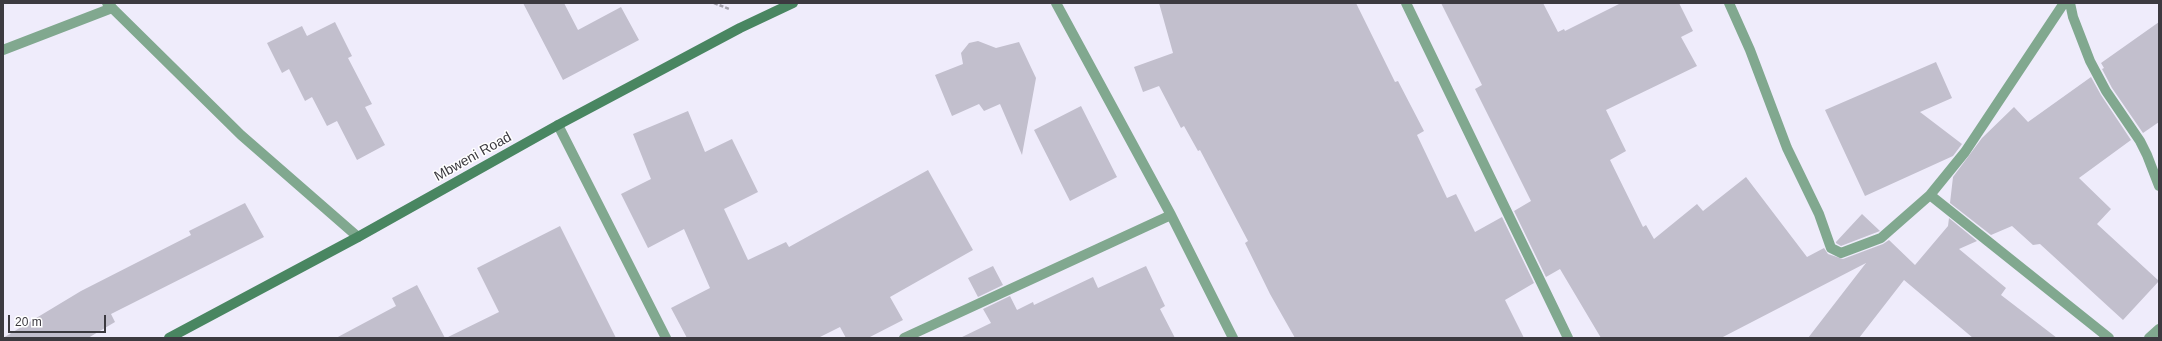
<!DOCTYPE html>
<style>
body{margin:0}
#map{position:relative;width:2162px;height:341px;overflow:hidden;background:#efecfb;font-family:Helvetica,sans-serif}
canvas{display:block}
.frame{position:absolute;inset:0;border:4px solid #3c3a40;pointer-events:none}
.scale{position:absolute;left:8px;top:315px;width:98px;height:18px;box-sizing:border-box;border:2px solid #3c3a40;border-top:0;padding-left:5px;font-size:12px;line-height:14px;white-space:nowrap;color:#3c3a40;-webkit-text-stroke:3px #fff;paint-order:stroke}
</style>
<div id="map">
<canvas width="2162" height="341"></canvas>
<div class="frame"></div>
<div class="scale">20 m</div>
</div>
<script>
const ctx = document.querySelector('canvas').getContext('2d');
ctx.lineJoin = 'round';
function fill(path, color) {
  ctx.fillStyle = color;
  ctx.fill(path, 'evenodd');
}
function shape(rows) {
  const path = new Path2D();
  for (const r of rows) {
    path.moveTo(r[0], r[1]);
    for (let i = 2; i < r.length; i += 2) path.lineTo(r[i], r[i + 1]);
  }
  return path;
}
function trace(path, color, width, dash) {
  ctx.strokeStyle = color;
  ctx.lineWidth = width;
  ctx.lineCap = dash ? 'butt' : 'round';
  ctx.setLineDash(dash || []);
  ctx.stroke(path);
}
function write(font, color, halo, rows, align = 'center') {
  ctx.font = font + ' Helvetica,sans-serif';
  ctx.lineWidth = 3;
  ctx.setLineDash([]);
  ctx.textBaseline = 'middle';
  ctx.strokeStyle = halo;
  ctx.fillStyle = color;
  for (const [text, x, y, turn = 0] of rows) {
    ctx.save();
    ctx.translate(x, y);
    ctx.rotate((+turn || 0) * Math.PI / 180);
    ctx.textAlign = isNaN(turn) ? turn : align;
    if (halo) ctx.strokeText(text, 0, 0);
    ctx.fillText(text, 0, 0);
    ctx.restore();
  }
}
fill(shape([
 [523,3,564,3,578,30,621,7,639,40,563,80],
 [1159,3,1356,3,1395,82,1398,81,1424,131,1417,135,1447,198,1456,194,1475,232,1502,217,1534,283,1505,300,1524,338,1295,338,1270,294,1245,243,1248,241,1200,150,1198,151,1184,126,1181,128,1159,86,1143,92,1134,67,1173,53],
 [1441,3,1543,3,1558,32,1564,29,1565,31,1621,3,1679,3,1693,31,1681,37,1697,66,1606,110,1626,151,1610,160,1643,227,1646,225,1654,239,1697,204,1703,211,1746,177,1807,257,1824,248,1828,254,1843,259,1883,244,1889,240,1915,265,1948,226,1949,218,1977,241,1959,249,2006,288,2001,295,2057,338,1973,338,1904,280,1859,338,1808,338,1866,263,1721,338,1601,338,1560,269,1546,277,1514,211,1531,201,1475,89,1482,85],
 [335,22,352,56,348,58,372,104,365,107,385,145,357,160,337,121,327,126,312,97,305,101,289,69,282,73,267,43,302,26,307,36],
 [2159,22,2159,122,2143,133,2112,88,2102,69,2104,68,2101,63],
 [978,41,996,48,1019,42,1036,78,1022,155,1000,104,984,111,979,104,952,116,935,75,963,64,961,53,969,43],
 [1936,62,1952,98,1920,112,1962,144,1953,156,1865,196,1825,110],
 [2091,77,2101,95,2131,140,2079,178,2111,209,2097,224,2159,281,2123,320,2040,244,2033,245,2012,226,1991,235,1950,203,1953,177,1982,138,2014,107,2028,122],
 [1081,106,1117,177,1070,201,1034,130],
 [688,111,705,152,732,139,758,192,724,209,748,260,786,242,789,247,928,170,973,250,890,297,903,320,868,338,846,338,840,327,818,338,687,338,671,308,710,288,684,229,648,248,621,194,651,179,633,134],
 [245,203,264,237,111,314,115,322,88,338,3,338,81,291,191,235,189,231],
 [1862,214,1880,231,1841,246,1836,243,1836,242],
 [560,226,616,338,446,338,499,312,477,268],
 [993,266,1003,285,978,297,968,278],
 [1146,266,1165,306,1160,309,1175,338,960,338,991,323,983,309,1010,296,1017,310,1033,302,1034,305,1093,277,1098,288],
 [417,285,445,338,336,338,396,306,392,298]
]), '#c2bfcd');
trace(shape([
 [714,3,729,9]
]), '#a3a1ac', 2.5, [4, 2]);
trace(shape([
 [3,50,112,8]
]), '#81a88f', 10);
trace(shape([
 [107,3,241,135,358,237],
 [1056,3,1171,215,1233,338],
 [1406,3,1568,338],
 [1729,3,1750,50,1787,148,1819,214,1831,248,1841,253,1881,238,1930,195],
 [2064,3,1965,152,1930,195,2109,338],
 [2070,3,2073,17,2090,61,2106,91,2140,141,2147,155,2159,186],
 [558,125,666,338],
 [904,338,1171,215],
 [2149,338,2159,329]
]), '#81a88f', 10);
trace(shape([
 [169,338,358,237,558,125,740,28,793,3]
]), '#498661', 10);
write('14px', '#3c3a40', '#fff', [
 ["Mbweni Road",473,157,-29]
]);
</script>
